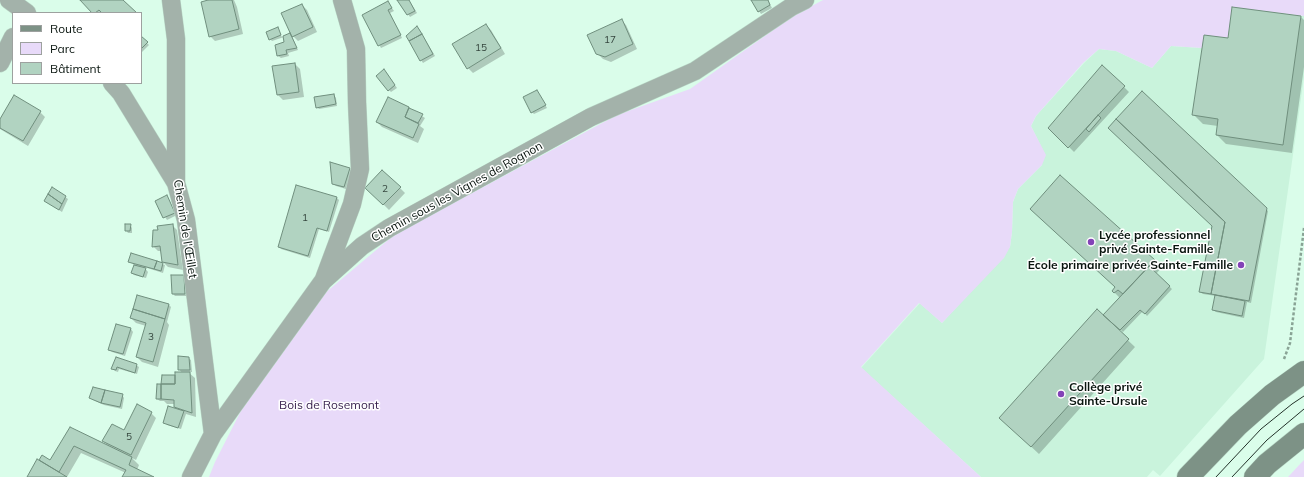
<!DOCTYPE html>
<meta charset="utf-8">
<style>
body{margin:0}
#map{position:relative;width:1304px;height:477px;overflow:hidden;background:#dafdea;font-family:Mulish,sans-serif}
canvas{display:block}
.legend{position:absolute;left:12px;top:12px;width:130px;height:72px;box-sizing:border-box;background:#fff;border:1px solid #9da19f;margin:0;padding:5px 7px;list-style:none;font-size:12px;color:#09150f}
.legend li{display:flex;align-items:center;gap:8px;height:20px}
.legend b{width:20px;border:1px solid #9da19f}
</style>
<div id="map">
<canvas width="1304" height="477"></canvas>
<ul class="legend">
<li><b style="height:5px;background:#7d9286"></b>Route</li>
<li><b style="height:11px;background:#e8daf9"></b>Parc</li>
<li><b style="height:11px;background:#b1d3c1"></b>Bâtiment</li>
</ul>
</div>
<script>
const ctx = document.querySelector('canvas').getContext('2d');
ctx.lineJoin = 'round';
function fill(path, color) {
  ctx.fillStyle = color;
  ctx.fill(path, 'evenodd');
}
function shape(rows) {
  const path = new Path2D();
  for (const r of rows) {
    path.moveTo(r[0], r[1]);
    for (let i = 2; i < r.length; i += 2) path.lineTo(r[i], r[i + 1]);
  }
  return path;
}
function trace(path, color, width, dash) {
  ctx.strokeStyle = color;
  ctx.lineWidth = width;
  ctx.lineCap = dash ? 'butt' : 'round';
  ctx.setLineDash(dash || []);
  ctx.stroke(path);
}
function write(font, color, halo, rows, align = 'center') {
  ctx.font = font + ' Mulish,sans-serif';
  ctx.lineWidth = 3;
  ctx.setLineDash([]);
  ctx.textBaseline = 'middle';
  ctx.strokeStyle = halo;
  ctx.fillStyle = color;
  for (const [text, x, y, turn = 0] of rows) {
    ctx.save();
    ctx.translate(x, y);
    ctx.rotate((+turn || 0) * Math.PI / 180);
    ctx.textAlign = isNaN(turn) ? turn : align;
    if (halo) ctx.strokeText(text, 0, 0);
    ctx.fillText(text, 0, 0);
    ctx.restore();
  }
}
fill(shape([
 [1232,7,1304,16,1304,77,1264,359,1160,476,1153,470,1147,477,981,477,861,368,920,303,942,323,1010,247,1012,232,1013,202,1018,189,1042,165,1037,138,1031,126,1036,116,1084,63,1099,49,1116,51,1152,68,1171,46,1202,48,1204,35]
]), '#c9f3dc');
fill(shape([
 [823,0,1304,0,1304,16,1232,7,1228,38,1204,35,1202,48,1171,46,1152,68,1116,51,1099,49,1083,63,1036,116,1031,126,1046,155,1042,165,1018,189,1013,202,1012,232,1010,247,1004,258,942,323,919,303,861,367,981,477,209,477,215,462,251,391,318,299,394,235,617,115,690,89,793,16],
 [1304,460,1304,477,1288,477,1301,463]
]), '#e8daf9');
fill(shape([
 [81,0,122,0,135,13,103,13,102,12,100,13,93,13],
 [212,0,234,0,237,7,243,34,215,41,210,36],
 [399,0,409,0,417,13,410,17],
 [752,0,768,0,772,8,761,14],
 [388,2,394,11,390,13,402,38,381,48,364,15],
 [302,5,307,10,317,32,298,41,293,36],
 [1301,17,1304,20,1304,67,1292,153,1226,144,1217,135,1218,126,1203,124,1194,115,1228,39],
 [621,20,626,25,637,49,611,62,603,59,597,53],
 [486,25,491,30,505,54,473,73,468,68,453,45],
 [277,28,282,37,290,34,292,36,298,50,288,53,289,56,281,58,278,56,286,43,284,37,272,41,270,39],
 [419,29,435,56,423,63,421,60],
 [141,37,149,45,141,53],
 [295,64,300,69,304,97,283,100,278,95],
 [386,72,397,88,391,92,389,90],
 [1124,87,1129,92,1074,152,1050,128],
 [537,91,547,108,534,114,532,112],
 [1142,93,1268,211,1251,303,1247,302,1244,318,1216,312,1213,310,1216,296,1203,294,1200,292,1213,226],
 [334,95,336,98,337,106,319,109,317,107],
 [389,99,409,108,425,118,420,126,424,129,418,143,382,127,377,122],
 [40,112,45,117,28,146,0,129,0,121],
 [349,169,351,171,346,189,336,186,333,183],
 [383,171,405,193,389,210,367,188],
 [65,197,68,199,62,212,45,201],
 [167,197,177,215,167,220,156,202],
 [336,197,339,200,329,232,319,229,310,258,281,249,279,246],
 [130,225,132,228,132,233,128,233,126,230],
 [172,225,177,230,183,270,168,267,163,262,162,251,158,251,153,246,152,239,154,238,159,231],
 [131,254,165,265,163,273,144,267,148,272,146,278,134,275,132,273,135,265,129,262],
 [1154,261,1161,268,1156,274,1172,289,1147,316,1143,311,1123,332,1104,315,1120,298,1113,291],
 [184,276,186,278,187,296,175,296,173,294],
 [169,305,171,307,167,322,169,325,158,367,142,362,137,357,146,326,136,323,131,318],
 [1097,311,1135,347,1039,454,1008,425],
 [116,325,131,329,133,332,125,356,112,352,109,349],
 [188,358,191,360,192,372,188,372,195,378,196,417,186,414,181,429,167,425,165,422,178,410,175,407,175,404,167,404,164,401,160,401,157,399,158,385,162,385,182,373,179,369],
 [116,359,136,365,139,367,137,374,119,369,118,372,115,371,113,369],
 [122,395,124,398,122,409,104,405,93,400,91,398],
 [151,413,156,418,136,460,132,458,139,465,137,470,151,477,123,477,126,473,81,453,67,477,28,477,42,456,51,461,70,428,108,446,103,441,124,431]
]), '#0003');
const building = shape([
 [80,0,123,0,137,13,102,13,99,10,95,13,92,13,80,0],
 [208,0,232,0,239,29,209,37,201,2,208,0],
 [397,0,409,0,415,11,407,15,397,0],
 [751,0,768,0,770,5,758,12,751,0],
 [388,1,392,8,388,10,401,35,378,46,362,15,388,1],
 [302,4,313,27,292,37,281,13,302,4],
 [1232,7,1301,16,1283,145,1216,135,1218,119,1192,115,1204,35,1228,38,1232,7],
 [622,19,633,44,605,57,596,54,587,35,622,19],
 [486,24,501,48,467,69,452,44,486,24],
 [417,26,422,34,409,41,406,36,417,26],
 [278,27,281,35,269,40,266,32,278,27],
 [290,33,297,48,286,50,287,54,277,56,275,45,284,42,283,36,290,33],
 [422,34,433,54,420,61,409,41,422,34],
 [141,36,148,42,141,49,141,36],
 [295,63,299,92,277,95,272,66,295,63],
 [1102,65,1125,86,1068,148,1048,128,1102,65],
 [384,69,395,85,388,91,376,76,384,69],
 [537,90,546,105,531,113,523,97,537,90],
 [1142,91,1267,208,1249,301,1211,294,1225,222,1116,119,1142,91],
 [334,94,336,104,316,108,314,97,334,94],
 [14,95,41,111,23,141,0,128,0,119,14,95],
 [388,97,409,107,405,117,419,124,413,138,376,122,388,97],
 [409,108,423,114,418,123,405,117,409,108],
 [1098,115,1101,118,1089,132,1086,129,1098,115],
 [1116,119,1225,222,1211,294,1199,292,1212,226,1108,128,1116,119],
 [330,162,350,168,344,187,332,184,330,162],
 [382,170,401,187,383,205,365,188,382,170],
 [1060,175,1155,260,1123,294,1118,290,1114,293,1112,291,1115,287,1030,209,1060,175],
 [296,185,337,197,327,231,317,228,308,256,278,247,296,185],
 [52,187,66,196,62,204,48,194,52,187],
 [48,194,62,204,59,210,44,201,48,194],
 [167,195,175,213,163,218,155,201,167,195],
 [125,224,131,224,130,231,125,231,125,224],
 [173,224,178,265,162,262,160,246,152,247,153,230,158,230,157,226,173,224],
 [131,253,157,261,154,269,128,262,131,253],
 [157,261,163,263,161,271,154,269,157,261],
 [134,265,146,268,143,277,131,273,134,265],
 [1149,266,1170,286,1145,314,1140,310,1120,330,1103,315,1149,266],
 [171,275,184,275,185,294,172,294,171,275],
 [137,295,169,304,165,319,133,309,137,295],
 [1215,295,1245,301,1242,316,1212,310,1215,295],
 [133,309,165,319,153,362,136,357,146,323,130,318,133,309],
 [1097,309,1129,339,1031,447,999,418,1097,309],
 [116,324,131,328,123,354,108,350,116,324],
 [178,356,189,357,190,370,178,370,178,356],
 [116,357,137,364,135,373,117,367,116,370,111,369,116,357],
 [175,372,190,372,192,413,174,407,174,400,161,399,161,384,175,384,175,372],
 [162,375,175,375,175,384,161,384,162,375],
 [157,384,161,384,161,399,156,399,157,384],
 [93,387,105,390,101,403,89,398,93,387],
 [105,390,123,394,120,407,101,403,105,390],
 [137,404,152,412,131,455,102,441,112,424,124,430,137,404],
 [168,406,184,411,178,428,163,423,168,406],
 [70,427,132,457,129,465,154,477,122,477,126,470,74,446,59,472,39,460,42,455,50,460,70,427],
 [37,459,67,477,27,477,37,459]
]);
fill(building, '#b1d3c1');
trace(building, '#708f7e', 1);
const minor = shape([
 [9,0,27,13],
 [171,0,176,39,176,183,186,220,213,434],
 [0,63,13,37],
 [112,83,121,93,176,183],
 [324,279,352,204,360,169,357,102,356,49,342,0],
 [191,477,213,434,323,281,362,246,389,228,591,117,695,71,791,7,805,0]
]);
const secondary = shape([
 [1188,477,1238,425,1272,395,1304,372],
 [1255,477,1267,464,1304,434]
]);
trace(minor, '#b9d8c7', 19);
trace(secondary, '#b9d8c7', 23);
trace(shape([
 [1284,359,1290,343,1304,228]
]), '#89a395', 2.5, [3, 2]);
trace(minor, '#a3b2aa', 18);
trace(secondary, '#7d9286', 22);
trace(shape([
 [1216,477,1261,429,1292,404,1304,396],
 [1232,477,1267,440,1304,409]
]), '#223129', 1);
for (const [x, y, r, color] of [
 [1091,242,4,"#8342b7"],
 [1241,265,4,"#8342b7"],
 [1061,394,4,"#8342b7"]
]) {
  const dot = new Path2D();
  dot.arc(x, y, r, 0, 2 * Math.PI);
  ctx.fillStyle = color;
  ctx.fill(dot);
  trace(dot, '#fff', 1.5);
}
write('10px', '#33443c', null, [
 ["17",610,40],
 ["15",481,48],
 ["2",385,189],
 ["1",305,218],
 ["3",151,337],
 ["5",129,437]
]);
write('12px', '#09150f', '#fff', [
 ["Chemin sous les Vignes de Rognon",457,192,-29],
 ["Chemin de l'Œillet",185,229,81]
]);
write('bold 12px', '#09150f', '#fff', [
 ["Lycée professionnel",1099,235],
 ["privé Sainte-Famille",1099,249],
 ["École primaire privée Sainte-Famille",1233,265,"right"],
 ["Collège privé",1069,387],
 ["Sainte-Ursule",1069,401]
], 'left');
write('12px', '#3b2450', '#fff', [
 ["Bois de Rosemont",329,405]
]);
</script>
